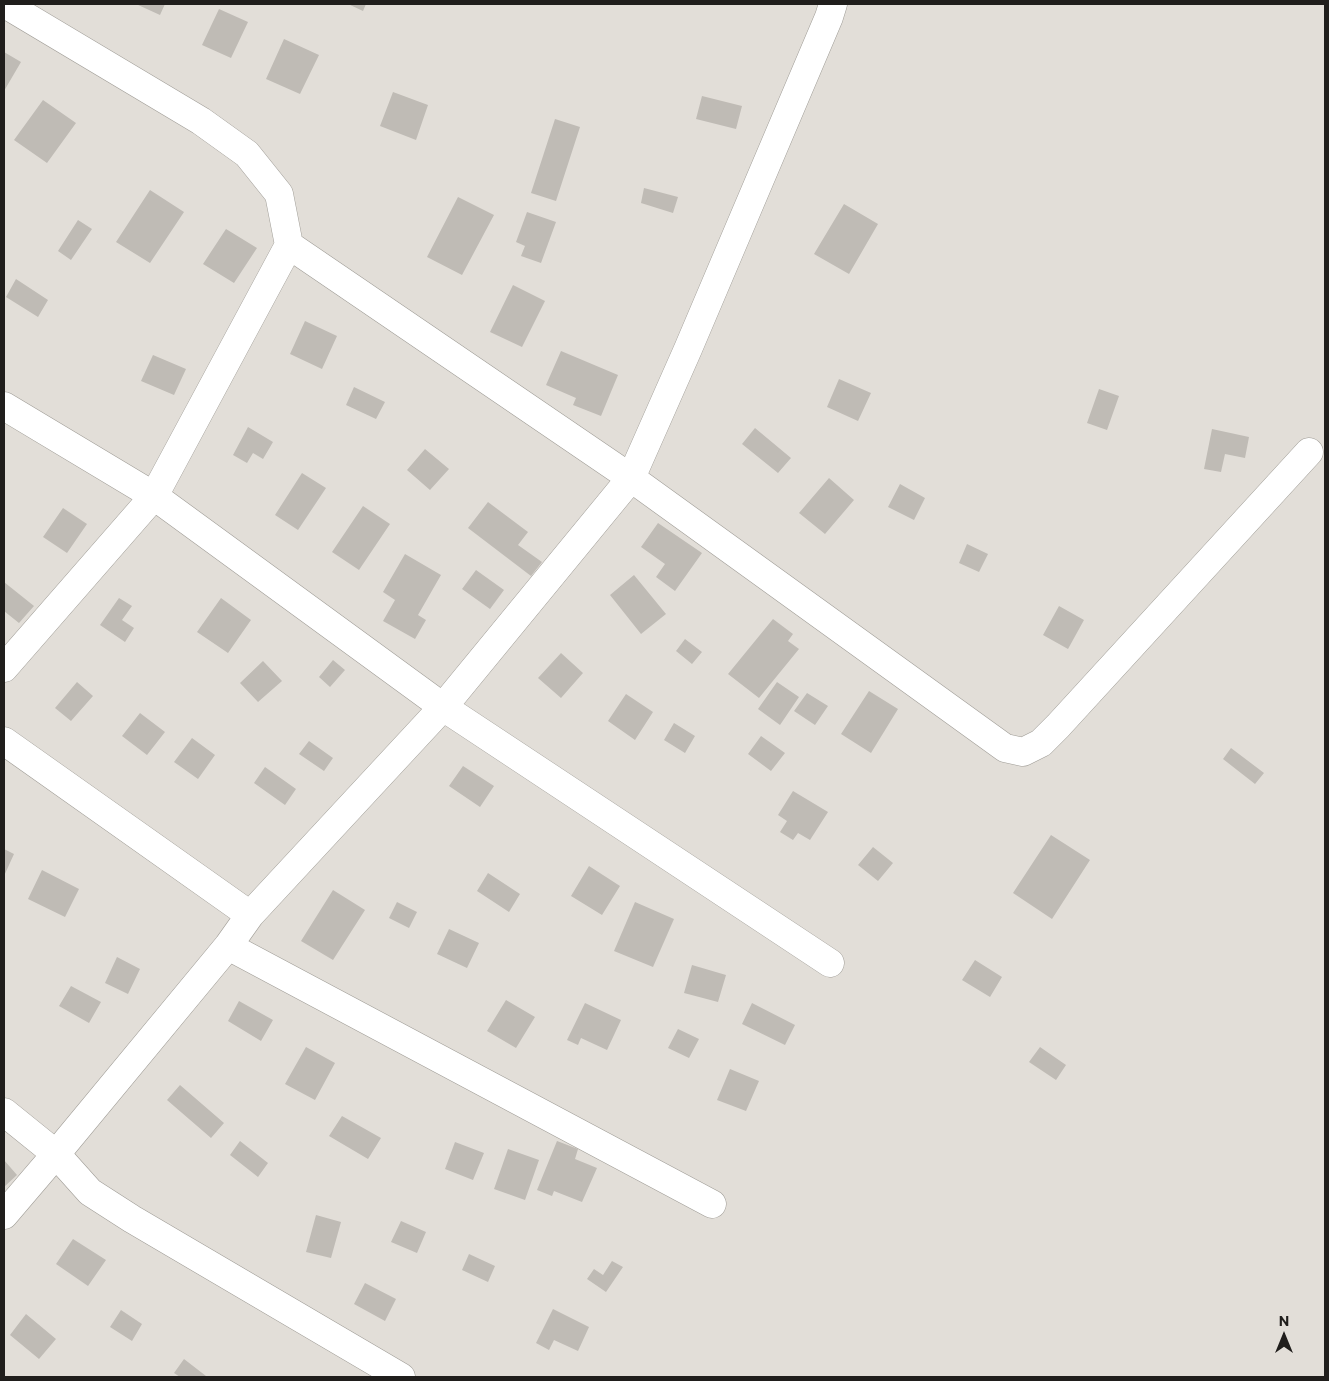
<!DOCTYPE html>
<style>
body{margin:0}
#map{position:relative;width:1329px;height:1381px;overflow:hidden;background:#e2ded8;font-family:Commissioner,sans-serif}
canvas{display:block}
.frame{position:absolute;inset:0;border:5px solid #201e1c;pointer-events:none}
.north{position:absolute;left:1259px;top:1311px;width:50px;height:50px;-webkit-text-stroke:4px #e2ded8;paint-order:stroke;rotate:0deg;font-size:14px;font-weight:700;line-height:20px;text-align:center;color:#201e1c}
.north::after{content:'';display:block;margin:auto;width:18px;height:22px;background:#201e1c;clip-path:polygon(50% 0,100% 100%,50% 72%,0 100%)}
</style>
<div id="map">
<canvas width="1329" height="1381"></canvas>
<div class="frame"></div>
<div class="north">N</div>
</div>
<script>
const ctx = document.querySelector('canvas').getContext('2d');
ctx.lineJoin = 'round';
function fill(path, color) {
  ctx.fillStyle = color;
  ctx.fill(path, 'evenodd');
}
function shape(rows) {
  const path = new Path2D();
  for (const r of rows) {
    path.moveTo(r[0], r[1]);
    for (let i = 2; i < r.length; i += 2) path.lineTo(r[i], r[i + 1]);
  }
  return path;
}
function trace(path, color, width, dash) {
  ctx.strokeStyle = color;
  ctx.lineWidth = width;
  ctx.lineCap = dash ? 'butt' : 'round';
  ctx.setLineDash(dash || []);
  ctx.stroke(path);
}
fill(shape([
 [136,4,165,4,160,15],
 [348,4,366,4,363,11],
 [219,9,248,22,231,58,202,45],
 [284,39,319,55,300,94,266,79],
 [4,52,21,62,4,91],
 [393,92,428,105,416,140,380,126],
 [702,96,742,106,736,129,696,119],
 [43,100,76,123,47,163,14,140],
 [555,119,580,127,556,201,531,193],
 [644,188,678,197,673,213,641,203],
 [150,190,184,212,150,263,116,242],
 [458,197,494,215,462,275,427,257],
 [844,204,878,224,849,274,814,254],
 [527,212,556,222,541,263,521,256,525,246,516,242],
 [78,220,92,229,71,260,58,251],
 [226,229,257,248,234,283,203,264],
 [16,279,48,300,38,317,6,297],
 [513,285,545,301,522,347,490,332],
 [305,321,337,336,322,369,290,354],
 [561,351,618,375,601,416,573,405,576,398,546,385],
 [153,355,186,369,174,395,141,381],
 [839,379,871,393,858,421,827,407],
 [354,387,385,402,376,419,346,405],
 [1099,389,1119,396,1107,430,1087,423],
 [248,427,273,442,263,459,253,453,247,463,233,455],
 [755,428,791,458,778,473,742,444],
 [1212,429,1249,437,1245,458,1225,454,1221,472,1204,469],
 [425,449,449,469,430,490,407,470],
 [302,473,326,488,298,530,275,515],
 [829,478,854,500,825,534,799,513],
 [900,484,925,498,914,520,888,507],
 [488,502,528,532,518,545,542,562,531,576,468,528],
 [363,506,390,524,359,570,332,552],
 [63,508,87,524,67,553,43,537],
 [658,523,702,553,675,591,656,577,665,564,641,547],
 [967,544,988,554,979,572,959,563],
 [405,554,441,575,418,615,426,620,415,639,383,621,395,600,383,592],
 [476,570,504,590,490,609,462,589],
 [634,575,666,614,641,634,610,595],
 [4,582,34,606,19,623,4,611],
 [119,598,132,606,122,620,134,628,125,642,100,625],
 [221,598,251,620,228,653,197,632],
 [1059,606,1084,620,1068,649,1043,635],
 [773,619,793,634,788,641,799,649,759,698,728,674],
 [685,639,702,652,692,664,676,651],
 [561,653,583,673,561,698,538,678],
 [333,660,345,670,330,687,319,677],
 [263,661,282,681,258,702,240,683],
 [77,682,93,696,71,721,55,708],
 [777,682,799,697,780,725,758,709],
 [869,691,898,709,871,753,841,734],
 [807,693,828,706,815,725,794,711],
 [626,694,653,712,635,740,608,721],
 [140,713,165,732,147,755,122,736],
 [674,723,695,736,685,753,664,740],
 [761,736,785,753,771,771,748,754],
 [192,738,215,755,198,779,174,762],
 [309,741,333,758,324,771,299,754],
 [1231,748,1264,773,1255,784,1223,759],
 [463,766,494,786,480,807,449,786],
 [265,767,296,789,285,805,254,783],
 [793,791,828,812,810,840,798,833,793,840,780,832,787,821,778,815],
 [1051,835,1090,860,1052,919,1013,893],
 [873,847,893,863,878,881,858,865],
 [4,849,14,854,4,876],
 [589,866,620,886,602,915,571,896],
 [42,870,79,889,65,917,28,899],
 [488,873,520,894,509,912,477,891],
 [333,890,365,910,333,960,301,941],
 [397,902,417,912,409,928,389,918],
 [635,902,674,919,653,967,614,951],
 [449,929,479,943,467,968,437,954],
 [117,957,140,969,128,994,105,983],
 [975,960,1002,977,990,997,962,980],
 [692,965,726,975,718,1002,684,993],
 [71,986,101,1002,89,1023,59,1006],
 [506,1000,535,1017,516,1048,487,1031],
 [239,1001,273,1020,261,1041,228,1021],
 [585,1003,621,1020,607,1050,581,1038,578,1045,567,1040],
 [752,1003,795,1025,785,1045,742,1024],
 [678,1029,699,1039,689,1058,668,1048],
 [306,1047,335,1063,315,1100,285,1084],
 [1040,1047,1066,1065,1056,1080,1029,1062],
 [730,1069,759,1081,746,1111,717,1100],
 [180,1085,224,1123,211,1138,167,1100],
 [342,1116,381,1138,368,1159,329,1136],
 [240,1141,268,1163,258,1177,230,1155],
 [557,1141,578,1149,575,1159,597,1168,582,1202,554,1191,552,1196,537,1190],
 [455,1142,484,1153,473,1180,445,1169],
 [508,1149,539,1160,525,1200,494,1189],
 [4,1160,17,1175,4,1187],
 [316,1215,341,1222,331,1258,306,1252],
 [401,1221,426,1232,417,1253,391,1242],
 [73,1239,106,1260,88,1286,56,1264],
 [469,1254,495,1266,488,1282,462,1270],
 [612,1261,623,1267,606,1292,587,1279,594,1269,603,1275],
 [365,1283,396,1299,385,1321,354,1304],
 [553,1309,589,1327,578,1351,554,1340,549,1350,536,1343],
 [121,1310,142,1324,132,1341,110,1327],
 [26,1314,56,1339,39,1359,10,1335],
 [184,1359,206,1376,205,1377,180,1377,174,1373]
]), '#bfbbb5');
const minor = shape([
 [289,245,631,478,1005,748,1023,752,1041,743,1058,726,1309,452],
 [4,406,154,496,443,707,830,963],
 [4,668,154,496,289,245,279,194,247,154,201,121,5,4],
 [4,741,250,915],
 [228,946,712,1204],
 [4,1112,56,1154,90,1192,132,1219,401,1377],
 [4,1215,56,1154,228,946,250,915,443,707,631,478,688,349,829,17,833,4]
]);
trace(minor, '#9f9c96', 29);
trace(minor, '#fff', 28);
</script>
